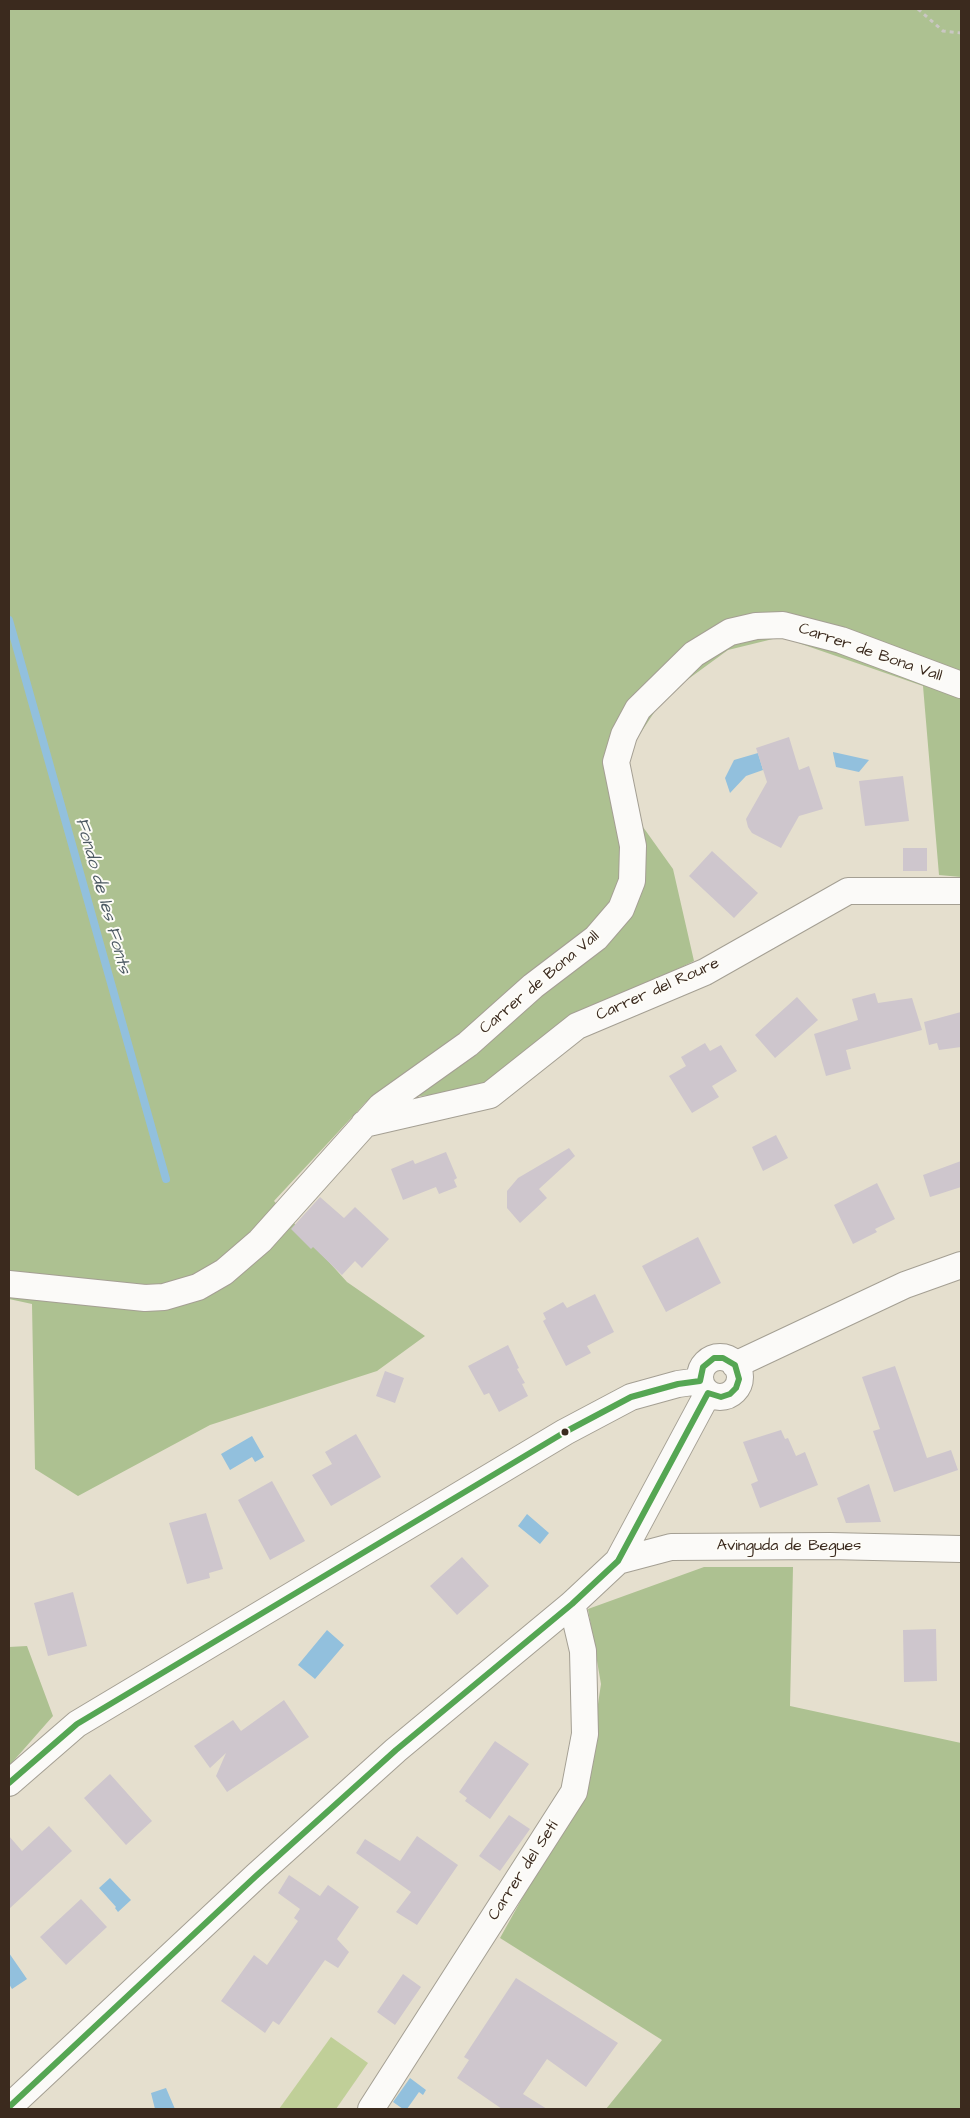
<!DOCTYPE html>
<meta charset="utf-8">
<style>
body{margin:0}
#map{position:relative;width:970px;height:2118px;overflow:hidden;background:#e5dfce;font-family:"Architects Daughter",sans-serif}
canvas{display:block}
.frame{position:absolute;inset:0;border:10px solid #3b2a1e;pointer-events:none}
</style>
<div id="map">
<canvas width="970" height="2118"></canvas>
<div class="frame"></div>
</div>
<script>
const ctx = document.querySelector('canvas').getContext('2d');
ctx.lineJoin = 'round';
function fill(path, color) {
  ctx.fillStyle = color;
  ctx.fill(path, 'evenodd');
}
function shape(rows) {
  const path = new Path2D();
  for (const r of rows) {
    if (r.length === 3) {
      path.moveTo(r[0] + r[2], r[1]);
      path.arc(r[0], r[1], r[2], 0, 2 * Math.PI);
      continue;
    }
    path.moveTo(r[0], r[1]);
    for (let i = 2; i < r.length; i += 2) path.lineTo(r[i], r[i + 1]);
  }
  return path;
}
function trace(path, color, width, dash) {
  ctx.strokeStyle = color;
  ctx.lineWidth = width;
  ctx.lineCap = dash ? 'butt' : 'round';
  ctx.setLineDash(dash || []);
  ctx.stroke(path);
}
function write(font, color, halo, rows, align = 'center') {
  ctx.font = font + ' "Architects Daughter",sans-serif';
  ctx.lineWidth = 4;
  ctx.setLineDash([]);
  ctx.textBaseline = 'middle';
  ctx.strokeStyle = halo;
  ctx.fillStyle = color;
  for (const [text, x, y, turn = 0] of rows) {
    ctx.save();
    ctx.translate(x, y);
    ctx.rotate((+turn || 0) * Math.PI / 180);
    ctx.textAlign = isNaN(turn) ? turn : align;
    if (halo) ctx.strokeText(text, 0, 0);
    ctx.fillText(text, 0, 0);
    ctx.restore();
  }
}
fill(shape([
 [331,2037,368,2063,336,2109,279,2109]
]), '#c0cf98');
fill(shape([
 [9,9,961,9,961,877,939,875,923,686,781,637,728,650,665,696,624,758,633,813,673,869,694,961,575,1019,486,1089,366,1102,274,1201,347,1282,425,1336,377,1371,210,1425,78,1496,35,1469,32,1304,9,1299],
 [704,1567,793,1567,790,1706,961,1743,961,2109,606,2109,662,2040,500,1938,586,1784,601,1684,588,1609],
 [27,1646,53,1716,9,1766,9,1647]
]), '#adc191');
fill(shape([
 [758,753,763,770,746,776,730,793,725,778,734,760],
 [833,753,833,752,869,760,859,772,836,767],
 [252,1436,264,1457,255,1462,252,1457,230,1470,221,1454],
 [527,1514,549,1533,540,1544,518,1526],
 [327,1630,344,1645,315,1679,298,1665],
 [110,1878,131,1900,118,1912,115,1908,116,1907,99,1888],
 [9,1953,27,1979,12,1989,9,1984],
 [410,2078,426,2090,423,2095,419,2092,407,2109,403,2109,393,2102],
 [166,2088,175,2109,155,2109,151,2093]
]), '#92c0dd');
trace(shape([
 [9,620,166,1179]
]), '#92c0dd', 8);
fill(shape([
 [789,737,799,770,809,766,823,809,799,816,781,848,752,833,748,827,746,819,767,782,756,748],
 [903,776,909,821,865,826,859,781],
 [903,848,927,848,927,871,903,871],
 [712,851,758,893,734,918,689,876],
 [875,993,878,1003,912,998,922,1030,846,1050,851,1069,826,1076,814,1034,858,1020,852,999],
 [797,997,818,1020,775,1058,755,1035],
 [961,1012,961,1047,939,1050,937,1043,929,1045,924,1022],
 [705,1043,710,1051,721,1045,737,1071,712,1086,719,1097,692,1113,669,1076,686,1066,681,1057],
 [776,1135,788,1158,763,1171,752,1147],
 [569,1148,575,1156,539,1189,547,1198,520,1223,507,1208,507,1191,518,1178],
 [446,1152,457,1178,454,1180,457,1187,439,1194,436,1187,403,1200,391,1169,413,1160,415,1164],
 [961,1161,961,1187,930,1197,923,1175],
 [877,1183,895,1219,875,1229,877,1232,853,1244,834,1205],
 [320,1197,344,1218,355,1207,389,1239,362,1268,355,1261,342,1275,313,1247,311,1249,291,1229],
 [698,1237,721,1283,666,1312,642,1266],
 [595,1294,614,1332,587,1346,591,1353,566,1366,543,1321,546,1319,543,1313,563,1302,567,1308],
 [508,1345,519,1368,517,1369,525,1383,522,1384,528,1396,499,1412,489,1393,484,1395,468,1366],
 [895,1366,927,1458,951,1450,958,1470,894,1492,873,1431,880,1429,862,1377],
 [385,1371,404,1378,395,1403,376,1396],
 [781,1430,785,1439,788,1438,796,1456,805,1452,818,1485,760,1508,751,1484,758,1481,743,1442],
 [356,1434,381,1477,331,1506,312,1475,332,1464,325,1452],
 [272,1481,305,1541,270,1560,238,1500],
 [869,1484,881,1522,846,1523,837,1498],
 [206,1513,223,1569,209,1573,210,1578,187,1584,169,1523],
 [462,1557,489,1586,457,1615,430,1586],
 [73,1592,87,1646,48,1656,34,1603],
 [936,1629,937,1681,904,1682,903,1630],
 [284,1700,309,1737,227,1792,216,1776,226,1753,210,1768,194,1746,233,1720,241,1731],
 [495,1741,529,1764,490,1819,465,1801,467,1798,459,1792],
 [110,1774,152,1821,126,1845,84,1798],
 [509,1815,530,1829,500,1871,479,1856],
 [49,1826,72,1851,9,1909,9,1836,22,1851],
 [417,1836,458,1865,417,1925,396,1912,411,1892,356,1853,365,1839,400,1861],
 [289,1875,320,1896,328,1885,359,1907,337,1939,349,1952,338,1968,325,1960,279,2025,273,2021,265,2033,221,2001,254,1955,267,1965,298,1921,294,1918,300,1909,278,1893],
 [81,1899,107,1927,66,1965,40,1937],
 [403,1974,421,1987,395,2025,377,2012],
 [516,1978,618,2043,586,2087,547,2059,523,2094,547,2109,502,2109,457,2078,469,2060,464,2057]
]), '#cec6cd');
const minor = shape([
 [364,1124,490,1095,577,1026,705,972,848,891,961,891],
 [9,1284,145,1298,164,1297,198,1287,224,1272,260,1241,381,1106,468,1044,533,986,596,938,621,909,632,881,633,846,616,762,624,735,638,709,694,654,730,632,756,626,783,625,841,640,961,685],
 [720,1377,20],
 [735,1365,905,1285,961,1265],
 [618,1561,671,1547,830,1546,961,1549],
 [9,1783,77,1724,565,1432,631,1397,678,1384,700,1381],
 [9,2107,256,1876,396,1750,572,1604,618,1561,708,1393],
 [371,2109,574,1792,585,1734,583,1651,572,1604]
]);
trace(minor, '#a49f93', 28);
trace(shape([
 [918,9,943,31,961,33]
]), '#cac7c3', 3, [4, 4]);
trace(minor, '#fbfaf8', 26);
trace(shape([
 [9,1783,77,1724,565,1432,631,1397,678,1384,700,1381,703,1367,714,1358,723,1358,735,1365,739,1379,736,1388,730,1394,721,1397,708,1393,618,1561,572,1604,396,1750,256,1876,9,2107]
]), '#55a653', 6);
for (const [x, y, r, color] of [
 [565,1432,4.5,"#3b2a1e"]
]) {
  const dot = new Path2D();
  dot.arc(x, y, r, 0, 2 * Math.PI);
  ctx.fillStyle = color;
  ctx.fill(dot);
  trace(dot, '#fdfcf7', 2);
}
write('16px', '#3b2a1e', '#fdfcf7', [
 ["Carrer de Bona Vall",870,653,19],
 ["Carrer de Bona Vall",540,983,-40],
 ["Carrer del Roure",658,990,-24],
 ["Avinguda de Begues",789,1547],
 ["Carrer del Setí",524,1871,-57]
]);
write('italic 18px', '#4d5a63', '#fdfcf7', [
 ["Fondo de les Fonts",102,896,74]
]);
</script>
